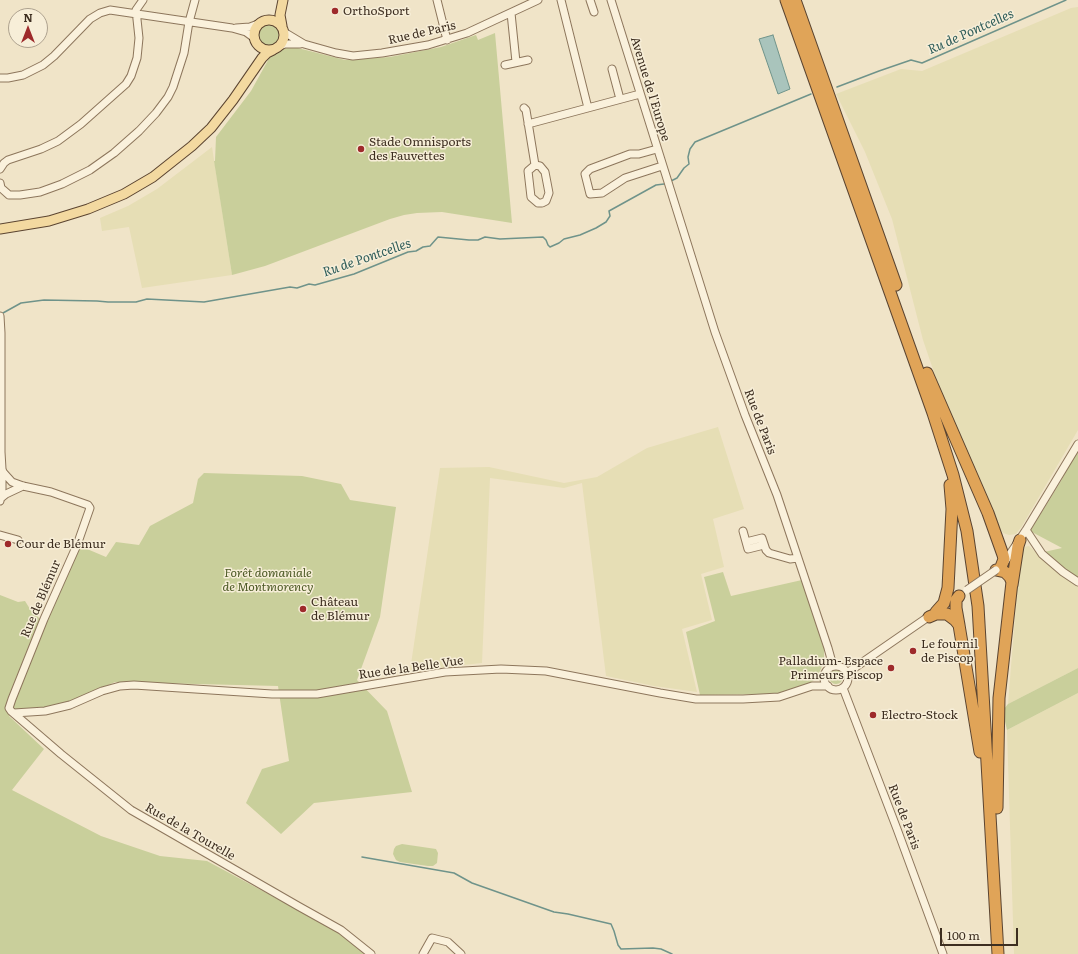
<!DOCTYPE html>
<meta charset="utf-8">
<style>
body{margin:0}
#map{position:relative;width:1078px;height:954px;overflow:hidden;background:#f0e4c8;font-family:Literata,serif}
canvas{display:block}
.north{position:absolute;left:8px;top:8px;width:40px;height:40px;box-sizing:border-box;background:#f7eed8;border:1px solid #ada18e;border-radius:50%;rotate:0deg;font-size:11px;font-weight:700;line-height:16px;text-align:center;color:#3d2e20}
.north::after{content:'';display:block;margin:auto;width:14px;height:18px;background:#9e2a2b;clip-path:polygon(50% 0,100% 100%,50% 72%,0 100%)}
.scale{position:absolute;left:940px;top:928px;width:78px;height:18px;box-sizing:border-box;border:2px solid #3d2e20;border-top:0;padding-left:5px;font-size:12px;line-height:14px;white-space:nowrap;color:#3d2e20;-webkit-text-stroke:3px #f7eed8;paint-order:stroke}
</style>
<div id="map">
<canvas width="1078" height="954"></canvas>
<div class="north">N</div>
<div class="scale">100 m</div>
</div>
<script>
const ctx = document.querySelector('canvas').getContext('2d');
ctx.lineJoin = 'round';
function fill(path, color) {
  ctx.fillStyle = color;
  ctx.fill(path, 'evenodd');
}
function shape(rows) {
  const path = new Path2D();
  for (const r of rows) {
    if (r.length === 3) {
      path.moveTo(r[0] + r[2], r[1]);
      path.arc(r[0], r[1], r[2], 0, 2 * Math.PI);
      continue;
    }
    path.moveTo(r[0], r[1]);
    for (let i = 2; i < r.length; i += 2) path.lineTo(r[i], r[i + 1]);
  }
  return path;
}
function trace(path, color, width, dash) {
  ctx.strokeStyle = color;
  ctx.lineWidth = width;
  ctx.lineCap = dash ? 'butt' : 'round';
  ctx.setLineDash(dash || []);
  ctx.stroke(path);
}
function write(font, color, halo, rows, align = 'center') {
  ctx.font = font + ' Literata,serif';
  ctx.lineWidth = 3;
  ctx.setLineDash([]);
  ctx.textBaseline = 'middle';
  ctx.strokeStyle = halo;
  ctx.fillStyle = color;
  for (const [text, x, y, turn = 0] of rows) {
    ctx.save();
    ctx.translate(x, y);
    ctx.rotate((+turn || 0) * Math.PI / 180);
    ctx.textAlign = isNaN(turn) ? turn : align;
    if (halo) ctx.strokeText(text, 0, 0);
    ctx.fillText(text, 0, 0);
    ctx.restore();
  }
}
fill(shape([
 [1078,7,1078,430,1022,526,1016,534,1009,535,1003,533,999,527,957,440,923,340,892,219,865,152,836,94,901,69,922,71,1071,8],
 [212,147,232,275,142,288,129,227,102,231,100,218,128,206,157,189],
 [718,427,744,509,713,519,724,567,701,574,712,620,682,629,697,692,654,686,606,676,582,483,564,488,490,478,482,663,410,671,440,468,489,467,564,483,597,477,647,448],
 [1029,546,1056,571,1078,583,1078,668,1008,704,1018,579,1022,551,1024,547],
 [1078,693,1078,954,1014,954,1007,730]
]), '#e6deb5');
fill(shape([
 [269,34,12],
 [495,33,512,223,442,212,417,213,404,215,390,219,265,266,232,275,214,161,215,161,216,137,251,91,272,53,286,45,345,60,390,57,441,47,476,35,478,40],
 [1078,447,1078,577,1066,571,1044,552,1062,548,1030,531,1061,481],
 [204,473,302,476,341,484,350,500,396,507,380,617,357,680,387,711,412,792,314,803,281,834,246,803,262,769,289,761,278,686,115,682,72,701,46,708,16,710,9,716,44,749,12,790,101,836,160,856,207,861,339,932,365,954,0,954,0,595,18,602,25,601,30,609,40,619,46,622,80,546,106,557,116,542,139,545,150,526,193,503,198,479],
 [723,572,731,596,802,580,824,649,824,661,820,671,813,681,798,688,776,694,700,695,686,632,715,621,704,577],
 [1078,668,1078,693,1007,730,1004,717,1004,709,1008,704],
 [836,677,7],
 [402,844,436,849,438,853,437,863,433,866,428,866,400,862,396,860,393,854,394,849,396,846]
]), '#c9cf9b');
const water = shape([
 [773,35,790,89,778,94,759,39,773,35]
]);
fill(water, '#a9c4bc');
trace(water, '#6f938a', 1);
trace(shape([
 [837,87,879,71,911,60,922,63,1066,0],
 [671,181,677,178,684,168,689,164,688,157,690,149,695,142,811,94],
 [3,313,21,303,44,300,97,301,108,302,136,302,147,299,204,302,290,287,297,288,309,284,315,285,354,274,408,252,416,251,423,247,430,246,438,237,469,240,478,240,485,237,500,239,543,237,546,240,548,245,550,247,559,243,564,239,580,235,596,228,606,222,610,216,609,211,656,185,664,184],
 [362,857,454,873,472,883,554,912,568,914,611,924,614,931,618,945,621,949,653,948,661,949,672,954]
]), '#6f938a', 1.5);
const minor = shape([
 [437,0,447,40],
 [561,0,588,108],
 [590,0,594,12],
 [611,0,715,332,745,415,777,495,828,648,833,666],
 [511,13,516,62],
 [236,28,250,27,258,24],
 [284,32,304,44,336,53,353,56,382,53,428,45,467,33,538,0],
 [277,47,285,44,300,44],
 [505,65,528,60],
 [612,69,620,99],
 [0,78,8,78,23,75,43,65,54,56,90,19,100,13,110,10,232,28,246,32,253,37],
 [524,108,526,110,535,165],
 [528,124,640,94],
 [657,149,639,154,630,154,590,169,585,174,590,194,602,193,625,178,662,166],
 [535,165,540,166,545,172,549,193,546,201,542,203,538,203,531,197,528,171,535,165],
 [0,169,4,163,8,160,41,149,58,141,81,124,126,84,131,76,137,58,139,38,136,10,143,0],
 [0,183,1,188,9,195,20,195,40,192,62,184,90,170,114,153,139,131,156,113,168,97,173,87,184,53,189,22,195,0],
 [0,316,1,333,1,452,2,469,3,472,12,482,23,486,51,492,88,505,90,508,77,545,44,619,12,699,9,708,11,711,61,754,131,810,298,906,341,930,371,954],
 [1,498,6,494,23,486],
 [0,501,2,489,2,477,3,472],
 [1026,530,1042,554,1063,572,1078,582],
 [743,531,748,549,764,545],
 [0,535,18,540],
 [746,542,762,538,766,550,769,553,790,559,798,558],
 [1004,563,1026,530,1078,444],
 [836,678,12],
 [847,673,931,615],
 [843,688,897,829,943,954],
 [14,713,45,711,70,705,102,691,120,686,134,685,272,694,317,694,445,672,501,669,546,671,660,693,696,699,743,699,779,697,812,686,828,686],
 [423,954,432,938,448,942,461,954]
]);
const major = shape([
 [269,35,15],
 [282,26,280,15,283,0],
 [0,229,49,221,88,209,124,194,153,177,192,146,211,128,233,100,262,58,267,53,273,50]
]);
const highway = shape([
 [786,0,933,413,953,475,967,531,978,606,998,954],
 [795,0,896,285],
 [927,373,988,513,1003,555,1004,559,1001,567],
 [996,570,1005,572,1010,577,1012,582,999,698,997,808],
 [1012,585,1018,546,1020,540],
 [936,612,944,603,948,588,952,509,950,485],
 [929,617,936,614,947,614,955,620,959,625,980,752],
 [959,625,956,608,956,600,959,596]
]);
trace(minor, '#8d765c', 9);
trace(major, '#5b4430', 11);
trace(highway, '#5b4430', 13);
trace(minor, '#faf1dc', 7);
trace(major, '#f3d9a0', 9);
trace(highway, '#e0a458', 11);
const minorBridge = shape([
 [967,590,996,570]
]);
trace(minorBridge, '#8d765c', 9, []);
trace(minorBridge, '#faf1dc', 7);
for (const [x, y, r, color] of [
 [335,11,4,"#9e2a2b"],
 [361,149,4,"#9e2a2b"],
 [8,544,4,"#9e2a2b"],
 [303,609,4,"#9e2a2b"],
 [913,651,4,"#9e2a2b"],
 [891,668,4,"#9e2a2b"],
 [873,715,4,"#9e2a2b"]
]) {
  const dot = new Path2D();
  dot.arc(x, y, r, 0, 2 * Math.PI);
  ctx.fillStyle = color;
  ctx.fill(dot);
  trace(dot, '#f7eed8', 1.5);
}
write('12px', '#3d2e20', '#f7eed8', [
 ["OrthoSport",343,11],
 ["Stade Omnisports",369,142],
 ["des Fauvettes",369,156],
 ["Cour de Blémur",16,544],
 ["Château",311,602],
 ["de Blémur",311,616],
 ["Le fournil",921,644],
 ["de Piscop",921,658],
 ["Palladium- Espace",883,661,"right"],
 ["Primeurs Piscop",883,675,"right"],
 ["Electro-Stock",881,715]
], 'left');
write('12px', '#3d2e20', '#f7eed8', [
 ["Rue de Paris",422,33,-13],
 ["Avenue de l'Europe",650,89,73],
 ["Rue de Paris",760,422,69],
 ["Rue de Blémur",41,599,-67],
 ["Rue de la Belle Vue",411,668,-8],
 ["Rue de Paris",904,817,69],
 ["Rue de la Tourelle",190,832,30]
]);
write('italic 12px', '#4d5a26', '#f7eed8', [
 ["Forêt domaniale",268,573],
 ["de Montmorency",268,587]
]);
write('italic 13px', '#2f5d5a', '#f7eed8', [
 ["Ru de Pontcelles",971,32,-24],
 ["Ru de Pontcelles",367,258,-19]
]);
</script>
